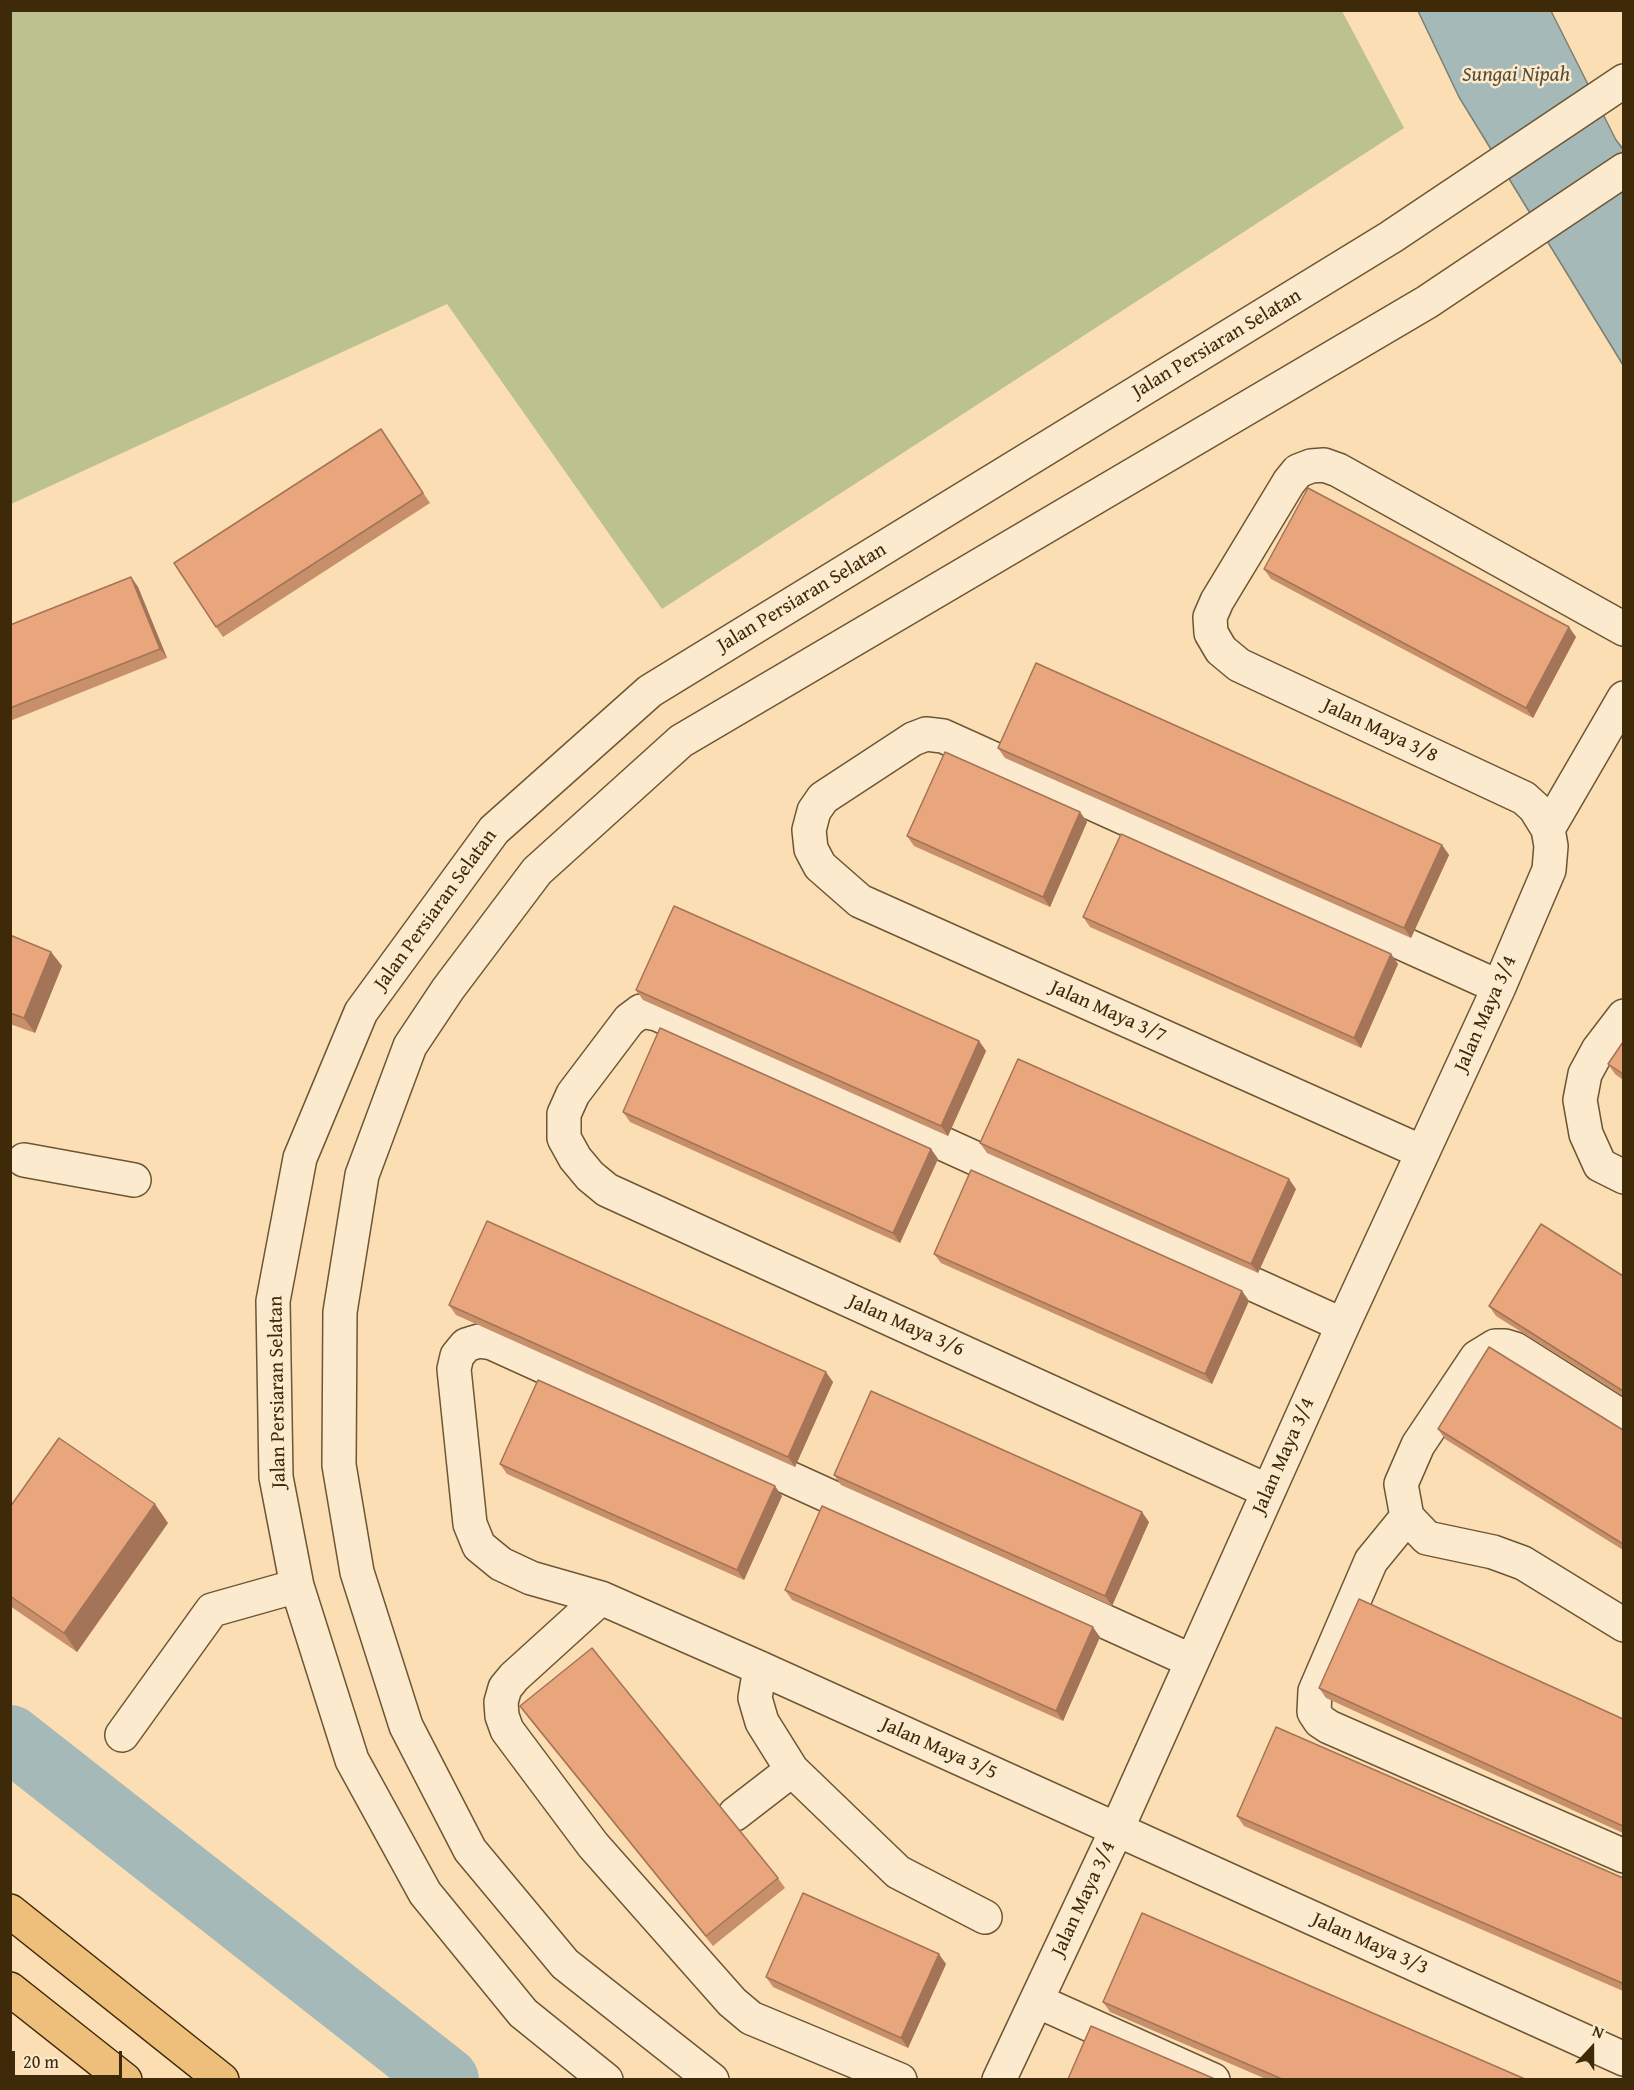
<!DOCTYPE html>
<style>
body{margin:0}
#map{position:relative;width:1634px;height:2090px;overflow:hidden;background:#fbdeb3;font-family:"Gentium Book Plus",serif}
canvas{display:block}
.frame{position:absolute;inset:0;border:12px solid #3e2908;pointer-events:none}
.north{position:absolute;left:1562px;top:2018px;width:60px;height:60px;-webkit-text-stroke:4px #fceace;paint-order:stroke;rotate:21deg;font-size:16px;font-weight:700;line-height:24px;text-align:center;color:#3e2908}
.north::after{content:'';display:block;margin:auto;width:21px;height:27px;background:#3e2908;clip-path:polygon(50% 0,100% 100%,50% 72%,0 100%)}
.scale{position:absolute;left:12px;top:2051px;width:110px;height:27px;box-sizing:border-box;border:3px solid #3e2908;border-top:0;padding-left:8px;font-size:18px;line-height:21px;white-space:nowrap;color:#3e2908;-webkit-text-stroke:4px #fceace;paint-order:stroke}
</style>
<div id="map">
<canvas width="1634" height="2090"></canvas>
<div class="frame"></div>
<div class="north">N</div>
<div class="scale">20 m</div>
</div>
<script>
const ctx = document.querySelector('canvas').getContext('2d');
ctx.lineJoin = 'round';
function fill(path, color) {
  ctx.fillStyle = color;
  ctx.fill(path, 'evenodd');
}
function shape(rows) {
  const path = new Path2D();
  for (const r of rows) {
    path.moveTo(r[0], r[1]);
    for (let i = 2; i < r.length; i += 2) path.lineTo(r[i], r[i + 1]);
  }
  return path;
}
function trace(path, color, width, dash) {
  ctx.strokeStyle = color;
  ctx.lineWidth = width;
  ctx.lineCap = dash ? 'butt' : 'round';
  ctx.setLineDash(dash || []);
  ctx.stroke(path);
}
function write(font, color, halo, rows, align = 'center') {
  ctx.font = font + ' "Gentium Book Plus",serif';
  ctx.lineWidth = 5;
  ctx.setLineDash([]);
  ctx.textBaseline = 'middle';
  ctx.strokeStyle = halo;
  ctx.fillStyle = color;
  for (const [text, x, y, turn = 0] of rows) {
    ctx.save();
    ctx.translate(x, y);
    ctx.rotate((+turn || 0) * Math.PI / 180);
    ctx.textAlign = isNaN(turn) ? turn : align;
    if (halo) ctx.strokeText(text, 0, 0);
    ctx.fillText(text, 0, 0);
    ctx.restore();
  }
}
fill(shape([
 [10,11,1342,11,1404,128,662,609,447,304,11,504]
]), '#bbc28f');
const water = shape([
 [1418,11,1551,11,1616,140,1623,149,1623,365,1459,97,1418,11]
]);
fill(water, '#a4b9b8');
trace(water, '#7b7f72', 1.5);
trace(shape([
 [10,1738,446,2080]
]), '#a4b9b8', 66);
const minor = shape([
 [1548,829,1624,698],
 [1624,1016,1598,1050,1585,1074,1580,1100,1586,1134,1600,1165,1624,1177],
 [1422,1152,860,901,820,866,811,849,809,830,814,811,823,798,913,739,926,734,943,736,1499,987],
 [24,1160,134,1180],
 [1624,1418,1515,1349,1505,1346,1495,1346,1477,1357,1418,1445,1401,1484,1407,1517,1427,1538,1493,1552,1523,1563,1624,1625],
 [1268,1491,607,1190,590,1176,575,1158,564,1138,564,1114,573,1094,629,1020,641,1011,657,1014,1343,1325],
 [1407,1517,1371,1561,1315,1691,1314,1712,1320,1721,1329,1727,1624,1856],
 [601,1598,514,1677,505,1688,501,1702,502,1716,507,1730,593,1845,732,2002,751,2018,900,2080],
 [1192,1661,492,1343,479,1341,466,1345,457,1356,454,1369,470,1524,479,1546,501,1564,531,1578,601,1598,760,1668,1624,2059],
 [760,1668,755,1698,762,1722,792,1770,898,1872,985,1917],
 [122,1735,212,1610,297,1586],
 [735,1814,792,1770],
 [1037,2001,1213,2080],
 [606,2080,523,2013,425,1893,352,1760,297,1586,276,1477,273,1301,300,1158,361,1012,494,830,650,691,1391,237,1624,81],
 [712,2080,565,1964,470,1850,406,1726,357,1572,339,1465,340,1312,362,1175,410,1046,448,989,537,871,681,741,1427,302,1624,170],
 [999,2080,1117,1829,1343,1325,1499,987,1549,870,1551,846,1548,829,1535,808,1524,798,1239,665,1221,650,1211,633,1210,617,1217,601,1289,482,1298,471,1311,466,1324,465,1338,470,1624,629]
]);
const highway = shape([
 [10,1911,222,2080],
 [10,1989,125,2080]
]);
trace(minor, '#6d5633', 36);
trace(highway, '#3e2908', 36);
trace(minor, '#fceace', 33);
trace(highway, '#eebf7a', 33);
fill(shape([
 [381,429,430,503,223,637,216,627],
 [1264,569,1576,637,1533,718,1271,579],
 [131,577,138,587,167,658,10,721,10,625],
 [998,748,1442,845,1449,855,1411,938,1005,758],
 [1080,812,1087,822,1050,907,914,846,907,836],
 [1083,917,1391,954,1398,964,1361,1048,1090,927],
 [10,935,51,952,62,966,35,1033,10,1024],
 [636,990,979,1041,986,1051,948,1136,643,1000],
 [1623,1042,1623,1080,1615,1074,1608,1064],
 [623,1112,931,1149,938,1159,900,1243,630,1122],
 [980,1143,1296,1189,1258,1273,987,1153],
 [934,1254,1242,1291,1249,1301,1212,1384,941,1263],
 [1623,1276,1623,1396,1496,1316,1489,1306],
 [449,1305,833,1382,795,1467,456,1315],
 [1438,1429,1623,1430,1623,1550,1445,1439],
 [500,1464,782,1496,744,1580,507,1474],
 [834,1475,1149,1522,1112,1606,841,1485],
 [10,1507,168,1523,77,1652,10,1606],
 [785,1590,1100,1637,1063,1721,792,1600],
 [1319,1688,1623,1719,1623,1833,1326,1698],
 [520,1706,778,1878,785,1888,713,1946,527,1716],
 [1237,1816,1623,1878,1623,1991,1244,1826],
 [946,1964,908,2048,773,1987,766,1977],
 [1103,2002,1525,2079,1266,2079,1110,2012]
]), '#c88f6b');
fill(shape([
 [131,577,138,587,167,658,160,649],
 [1569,627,1576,637,1533,718,1526,708],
 [1080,812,1087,822,1050,907,1043,897],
 [1442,845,1449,855,1411,938,1404,928],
 [51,952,62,966,35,1033,24,1018],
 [1391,954,1398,964,1361,1048,1354,1038],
 [979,1041,986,1051,948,1136,941,1126],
 [931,1149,938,1159,900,1243,893,1233],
 [1289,1179,1296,1189,1258,1273,1251,1264],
 [1242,1291,1249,1301,1212,1384,1205,1374],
 [826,1372,833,1382,795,1467,788,1457],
 [775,1486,782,1496,744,1580,737,1570],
 [155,1504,168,1523,77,1652,64,1633],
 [1142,1512,1149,1522,1112,1606,1105,1596],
 [1093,1627,1100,1637,1063,1721,1056,1711],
 [939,1954,946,1964,908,2048,901,2038]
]), '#a37457');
const building = shape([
 [381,429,423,493,216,627,174,563,381,429],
 [1308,488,1569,627,1526,708,1264,569,1308,488],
 [131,577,160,649,10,708,10,625,131,577],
 [1036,663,1442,845,1404,928,998,748,1036,663],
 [945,752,1080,812,1043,897,907,836,945,752],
 [1121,834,1391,954,1354,1038,1083,917,1121,834],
 [674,906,979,1041,941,1126,636,990,674,906],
 [10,935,51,952,24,1018,10,1013,10,935],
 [660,1028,931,1149,893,1233,623,1112,660,1028],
 [1623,1042,1623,1074,1608,1064,1623,1042],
 [1018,1059,1289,1179,1251,1264,980,1143,1018,1059],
 [971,1170,1242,1291,1205,1374,934,1254,971,1170],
 [487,1221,826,1372,788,1457,449,1305,487,1221],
 [1541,1224,1623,1276,1623,1391,1489,1306,1541,1224],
 [1489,1347,1623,1430,1623,1544,1438,1429,1489,1347],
 [538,1380,775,1486,737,1570,500,1464,538,1380],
 [871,1391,1142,1512,1105,1596,834,1475,871,1391],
 [59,1438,155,1504,64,1633,10,1596,10,1507,59,1438],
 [822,1506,1093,1627,1056,1711,785,1590,822,1506],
 [1359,1599,1623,1719,1623,1826,1319,1688,1359,1599],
 [592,1648,778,1878,706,1936,520,1706,592,1648],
 [1276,1727,1623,1878,1623,1981,1622,1983,1237,1816,1276,1727],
 [803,1893,939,1954,901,2038,766,1977,803,1893],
 [1142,1913,1525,2079,1282,2079,1103,2002,1142,1913],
 [1091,2026,1215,2079,1068,2079,1091,2026]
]);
fill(building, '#e9a67c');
trace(building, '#a37457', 1.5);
write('20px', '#3e2908', '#fceace', [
 ["Jalan Persiaran Selatan",1217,344,-31],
 ["Jalan Persiaran Selatan",802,598,-31],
 ["Jalan Maya 3/8",1380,731,25],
 ["Jalan Persiaran Selatan",436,910,-54],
 ["Jalan Maya 3/7",1108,1012,24],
 ["Jalan Maya 3/4",1486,1014,-66],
 ["Jalan Maya 3/6",906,1326,24],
 ["Jalan Persiaran Selatan",278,1392,-91],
 ["Jalan Maya 3/4",1284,1456,-66],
 ["Jalan Maya 3/5",939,1749,24],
 ["Jalan Maya 3/4",1084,1899,-65],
 ["Jalan Maya 3/3",1370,1944,24]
]);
write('italic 21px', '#584d34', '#fceace', [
 ["Sungai Nipah",1516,76]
]);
</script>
